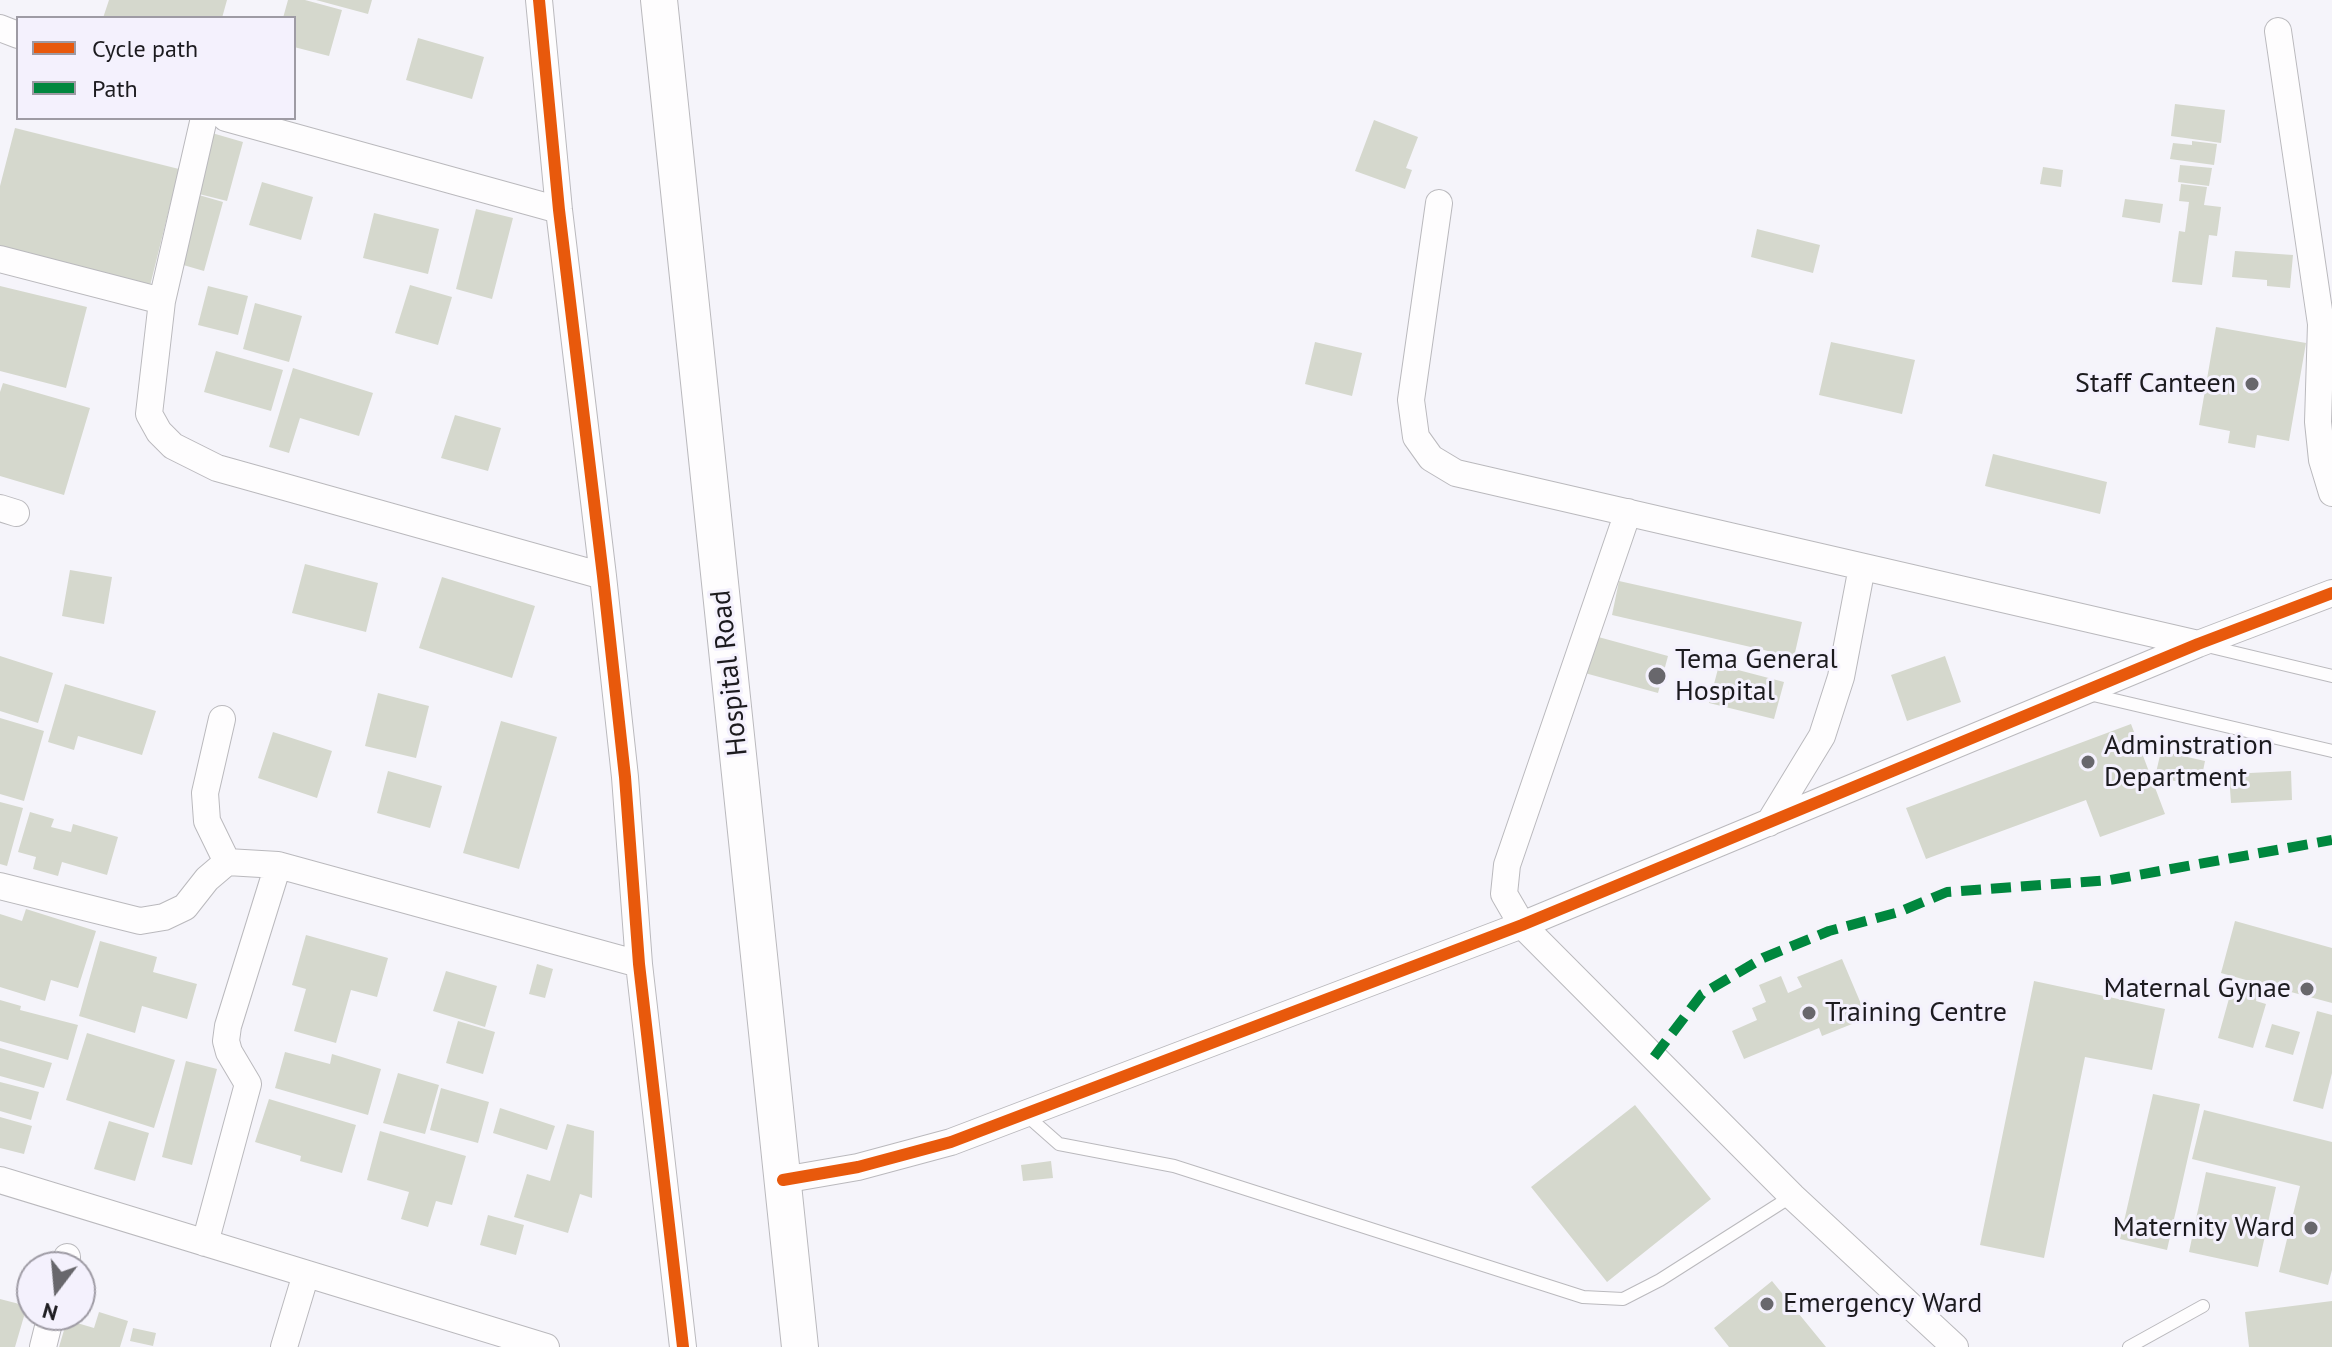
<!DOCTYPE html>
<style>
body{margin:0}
#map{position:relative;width:2332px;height:1347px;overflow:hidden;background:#f5f4fa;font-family:"PT Sans",sans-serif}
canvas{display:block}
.legend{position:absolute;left:16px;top:16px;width:280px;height:104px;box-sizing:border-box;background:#f4f1fd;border:2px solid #9e9ba4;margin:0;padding:10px 14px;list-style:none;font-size:24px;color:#1c1b1f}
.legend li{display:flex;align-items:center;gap:16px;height:40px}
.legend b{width:40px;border:2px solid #9e9ba4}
.north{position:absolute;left:16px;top:1251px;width:80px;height:80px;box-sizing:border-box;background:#f4f1fd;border:2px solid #9e9ba4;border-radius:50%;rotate:196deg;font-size:22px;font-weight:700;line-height:32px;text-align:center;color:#1c1b1f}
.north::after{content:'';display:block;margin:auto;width:28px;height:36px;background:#68676c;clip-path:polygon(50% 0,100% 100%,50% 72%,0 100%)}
</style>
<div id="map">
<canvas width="2332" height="1347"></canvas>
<ul class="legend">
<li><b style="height:10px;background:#e8590c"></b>Cycle path</li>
<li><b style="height:10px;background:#00873e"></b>Path</li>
</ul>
<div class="north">N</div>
</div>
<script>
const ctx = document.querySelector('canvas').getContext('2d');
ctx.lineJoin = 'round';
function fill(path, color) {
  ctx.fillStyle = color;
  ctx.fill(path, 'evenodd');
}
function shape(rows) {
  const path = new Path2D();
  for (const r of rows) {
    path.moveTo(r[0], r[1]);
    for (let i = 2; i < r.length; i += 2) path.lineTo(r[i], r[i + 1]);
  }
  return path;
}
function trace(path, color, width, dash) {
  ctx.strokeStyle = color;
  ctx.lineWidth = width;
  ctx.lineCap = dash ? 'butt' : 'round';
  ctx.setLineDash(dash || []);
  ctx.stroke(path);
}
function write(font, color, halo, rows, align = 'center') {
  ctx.font = font + ' "PT Sans",sans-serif';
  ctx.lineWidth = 6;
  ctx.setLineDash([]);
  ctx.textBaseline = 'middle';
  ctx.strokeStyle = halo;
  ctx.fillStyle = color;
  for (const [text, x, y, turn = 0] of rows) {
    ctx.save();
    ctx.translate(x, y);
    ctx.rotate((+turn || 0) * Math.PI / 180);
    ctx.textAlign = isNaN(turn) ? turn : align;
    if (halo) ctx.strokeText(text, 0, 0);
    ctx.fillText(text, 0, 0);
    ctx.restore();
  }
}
fill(shape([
 [109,0,227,0,222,18,103,18],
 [288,0,305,0,342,10,329,56,294,47,294,18,283,18],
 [316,0,372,0,368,14],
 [418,38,484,57,472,99,406,80],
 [2175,104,2225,110,2221,143,2171,136],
 [1374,120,1418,137,1406,168,1412,170,1405,189,1355,171],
 [15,128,179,169,150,286,0,248,0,186],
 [212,133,243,142,227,201,195,193],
 [2192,141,2217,144,2214,165,2170,159,2173,143,2192,145],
 [2180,165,2212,168,2209,186,2178,182],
 [2043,167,2063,170,2061,187,2040,184],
 [262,182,313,197,301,240,249,225],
 [2181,184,2207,187,2204,205,2221,207,2217,236,2209,235,2202,285,2172,282,2179,231,2185,232,2189,202,2179,201],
 [192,193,223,202,204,271,173,262],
 [2125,199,2163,204,2160,223,2122,217],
 [476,209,513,218,492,299,456,289],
 [374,213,439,229,428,274,363,258],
 [1757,229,1820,245,1813,273,1751,257],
 [2235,251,2293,255,2290,288,2267,286,2267,280,2232,277],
 [410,285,452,297,438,345,395,333],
 [0,286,87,307,66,388,0,371],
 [208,286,248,296,238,335,198,325],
 [255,303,302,316,289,362,243,349],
 [2216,327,2306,343,2289,441,2257,435,2255,448,2228,443,2230,431,2199,425],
 [1315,342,1362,353,1352,396,1305,384],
 [1831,342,1915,360,1902,414,1819,395],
 [216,351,283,370,271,411,204,392],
 [293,368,373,393,359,436,300,418,289,453,269,447],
 [3,383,90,408,64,495,0,476,0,392],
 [455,415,501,428,488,471,441,458],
 [1993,454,2107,482,2100,514,1985,486],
 [305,564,378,583,366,632,292,613],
 [70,570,112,577,104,624,62,616],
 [442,577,535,606,512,678,419,648],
 [1619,581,1802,622,1794,657,1612,615],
 [1591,635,1668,656,1658,693,1581,672],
 [0,656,53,673,38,723,0,711],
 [1945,656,1961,702,1907,721,1891,675],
 [1719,665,1784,682,1774,719,1709,703],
 [65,684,156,711,142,755,78,736,74,750,48,742],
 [378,693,429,706,416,758,365,746],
 [0,718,44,731,24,801,0,794],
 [501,721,557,737,519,869,463,853],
 [2131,724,2165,814,2100,837,2086,800,1926,859,1906,808],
 [273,732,332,751,317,798,258,778],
 [2161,751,2205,761,2200,786,2155,777],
 [388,771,442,786,430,828,377,813],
 [2291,771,2292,800,2231,803,2229,774],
 [0,802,23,808,7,866,0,864],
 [30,812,54,819,51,827,71,832,73,824,118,837,107,875,62,862,58,876,33,869,36,857,18,852],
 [26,909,96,931,78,988,51,980,45,1001,0,987,0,914,22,921],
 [2235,921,2332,948,2332,1003,2261,984,2256,1001,2266,1004,2253,1048,2218,1038,2230,995,2241,998,2246,980,2221,973],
 [306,935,388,958,377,997,351,990,336,1043,294,1031,306,989,292,985],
 [100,941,157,957,153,972,197,984,187,1019,142,1006,135,1033,79,1016],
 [1842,959,1867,1018,1822,1036,1819,1028,1744,1059,1732,1031,1757,1020,1752,1008,1766,1002,1759,985,1781,976,1788,993,1802,987,1797,977],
 [537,964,553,969,545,998,529,994],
 [446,971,497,986,485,1027,433,1011],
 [2034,981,2165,1009,2152,1070,2085,1057,2044,1258,1980,1245],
 [0,1000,21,1006,20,1010,78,1025,68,1060,0,1041],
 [2317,1011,2332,1015,2332,1073,2323,1109,2293,1101],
 [458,1021,495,1032,483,1074,446,1063],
 [2272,1024,2300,1032,2293,1055,2265,1047],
 [87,1033,175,1060,154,1128,66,1100],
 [0,1048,52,1063,44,1088,0,1076],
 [285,1052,330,1064,332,1054,381,1069,368,1115,275,1088],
 [186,1061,217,1069,192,1165,162,1157],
 [398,1073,439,1085,425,1134,383,1123],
 [0,1082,39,1092,31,1120,0,1111],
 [441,1088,489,1102,478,1143,430,1130],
 [2153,1094,2200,1104,2167,1250,2120,1239],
 [269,1099,356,1125,342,1173,300,1161,301,1156,255,1142],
 [1635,1105,1711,1199,1607,1282,1531,1187],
 [500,1108,555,1126,547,1150,493,1133],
 [2204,1110,2332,1142,2332,1270,2328,1285,2279,1272,2300,1186,2192,1159],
 [0,1117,32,1126,24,1154,0,1148],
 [109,1121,149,1133,135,1181,94,1169],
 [567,1124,594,1131,592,1198,580,1194,568,1233,514,1217,527,1174,550,1181],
 [380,1131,466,1156,452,1205,436,1201,428,1227,401,1219,409,1192,367,1180],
 [1051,1161,1053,1178,1023,1181,1021,1165],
 [2206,1172,2276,1187,2258,1267,2189,1252],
 [488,1215,524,1225,516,1255,480,1245],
 [1772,1281,1826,1347,1729,1347,1714,1328],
 [0,1299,27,1306,15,1347,0,1347],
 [2332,1301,2332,1347,2249,1347,2245,1312],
 [99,1312,128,1321,120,1347,59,1347,67,1320,94,1328],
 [133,1328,156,1333,153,1346,130,1341]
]), '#d5d8cd');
const service = shape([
 [2207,646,2332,676],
 [2089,694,2332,751],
 [1025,1114,1059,1144,1174,1166,1583,1297,1623,1299,1660,1280,1792,1196],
 [2129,1347,2203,1306]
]);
const minor = shape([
 [539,0,559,210,603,576,625,777,639,964,683,1347],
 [0,28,18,35],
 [2278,31,2321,324,2318,422,2322,460,2332,493],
 [204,118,162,301,149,414,159,432,173,446,217,468,603,576],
 [226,118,559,210],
 [1439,203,1411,400,1416,437,1431,458,1456,473,2198,644],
 [0,259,162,301],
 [0,508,16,513],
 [1628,512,1507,865,1504,894,1522,925,1792,1196,1955,1347],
 [222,719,205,793,207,821,227,862],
 [1769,823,1822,736,1841,677,1862,567],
 [0,886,140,921,164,917,185,907,207,879,227,862,278,865,639,964],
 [0,1180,546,1347],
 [783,1180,858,1167,951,1142,1522,925,2198,644,2332,593],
 [205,1243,248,1084,229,1052,226,1041,228,1026,278,865],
 [64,1267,67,1257],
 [43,1347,51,1315],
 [284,1347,306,1274]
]);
const secondary = shape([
 [659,0,800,1347]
]);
trace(service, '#bab9bd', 14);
trace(minor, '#bab9bd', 28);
trace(secondary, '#bab9bd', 38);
trace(service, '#fefdfe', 12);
trace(minor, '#fefdfe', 26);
trace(secondary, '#fefdfe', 36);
trace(shape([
 [1654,1057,1702,994,1763,958,1829,931,1899,912,1947,892,2110,880,2332,840]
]), '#00873e', 10, [20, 10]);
trace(shape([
 [539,0,559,210,603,576,625,777,639,964,683,1347],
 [783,1180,858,1167,951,1142,1522,925,2198,644,2332,593]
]), '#e8590c', 12);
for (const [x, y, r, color] of [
 [2252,384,8,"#68676c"],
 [1657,676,10,"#68676c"],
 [2088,762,8,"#68676c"],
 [2307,989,8,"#68676c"],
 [1809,1013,8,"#68676c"],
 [2311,1228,8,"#68676c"],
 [1767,1304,8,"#68676c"]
]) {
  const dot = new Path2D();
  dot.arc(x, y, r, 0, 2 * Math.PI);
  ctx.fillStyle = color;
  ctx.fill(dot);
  trace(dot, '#f4f1fd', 3);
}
write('28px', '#1c1b1f', '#f4f1fd', [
 ["Staff Canteen",2236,384,"right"],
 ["Tema General",1675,660],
 ["Hospital",1675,692],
 ["Adminstration",2104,746],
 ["Department",2104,778],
 ["Maternal Gynae",2291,989,"right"],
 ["Training Centre",1825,1013],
 ["Maternity Ward",2295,1228,"right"],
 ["Emergency Ward",1783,1304]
], 'left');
write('28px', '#1c1b1f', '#f4f1fd', [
 ["Hospital Road",730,673,-96]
]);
</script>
